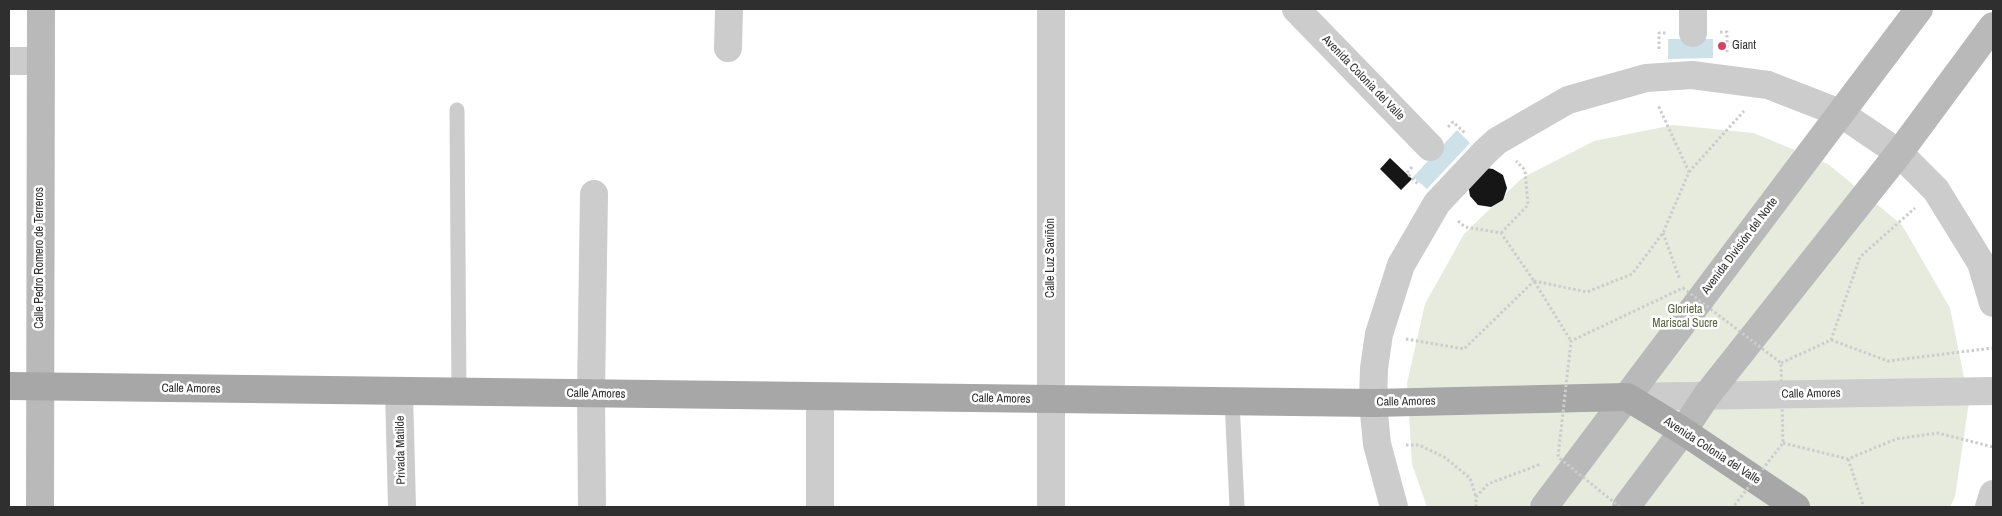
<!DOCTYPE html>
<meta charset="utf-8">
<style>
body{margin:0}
#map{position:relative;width:2002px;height:516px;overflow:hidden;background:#fff;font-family:"Archivo Narrow",sans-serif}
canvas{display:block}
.frame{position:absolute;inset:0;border:10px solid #2f2f2f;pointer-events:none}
</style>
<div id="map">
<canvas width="2002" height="516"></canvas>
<div class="frame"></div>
</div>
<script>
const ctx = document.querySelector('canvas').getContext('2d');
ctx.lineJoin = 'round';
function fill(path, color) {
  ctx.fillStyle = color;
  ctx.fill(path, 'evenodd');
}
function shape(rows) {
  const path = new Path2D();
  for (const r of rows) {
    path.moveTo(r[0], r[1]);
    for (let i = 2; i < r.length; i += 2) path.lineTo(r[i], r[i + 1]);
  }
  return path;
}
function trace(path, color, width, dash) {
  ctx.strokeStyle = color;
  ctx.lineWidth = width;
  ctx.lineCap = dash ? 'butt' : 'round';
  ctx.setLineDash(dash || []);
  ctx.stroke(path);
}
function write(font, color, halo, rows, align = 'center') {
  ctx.font = font + ' "Archivo Narrow",sans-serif';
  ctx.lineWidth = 5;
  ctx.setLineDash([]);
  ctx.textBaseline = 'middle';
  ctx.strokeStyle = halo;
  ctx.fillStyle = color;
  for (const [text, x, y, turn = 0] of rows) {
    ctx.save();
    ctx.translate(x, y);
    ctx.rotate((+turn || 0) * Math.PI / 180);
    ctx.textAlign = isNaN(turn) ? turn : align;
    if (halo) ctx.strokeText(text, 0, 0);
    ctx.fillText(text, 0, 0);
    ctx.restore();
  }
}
fill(shape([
 [1673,125,1754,133,1828,164,1902,225,1950,308,1969,402,1955,497,1950,507,1427,507,1412,464,1407,383,1425,304,1464,234,1522,178,1594,141]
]), '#e7ebde');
fill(shape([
 [1668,39,1713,39,1713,58,1668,59],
 [1457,130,1470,143,1427,189,1413,177]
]), '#cce2e8');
fill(shape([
 [1390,158,1412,179,1401,190,1380,169],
 [1486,168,1493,169,1503,175,1507,188,1503,200,1491,207,1478,205,1470,196,1469,190,1469,183]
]), '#161616');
trace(shape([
 [1720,32,1727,32,1727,52],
 [1659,49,1659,33,1666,33],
 [1448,127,1453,122,1465,133],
 [1412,167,1407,173,1418,184],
 [1689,172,1744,111],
 [1458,221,1465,227,1501,233,1534,281,1571,341],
 [1501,233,1528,205,1525,170,1516,161],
 [1663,233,1680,280],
 [1534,281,1587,292,1632,274,1663,233,1689,172,1658,105],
 [1406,339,1464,349,1534,281],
 [1831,340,1860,257,1915,208],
 [1781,363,1831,340,1888,361,1993,348],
 [1783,443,1848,459,1896,439,1938,433,1993,447],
 [1406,445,1419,445,1444,457,1470,478,1476,497],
 [1848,459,1864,507],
 [1476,507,1476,497,1488,484,1541,464]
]), '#ccc', 3, [2.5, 2.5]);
trace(shape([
 [457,110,459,393],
 [1232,401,1237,507]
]), '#ccc', 15);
trace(shape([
 [1296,9,1430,147],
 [1693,33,1693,9],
 [728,48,729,9],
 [9,61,41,61],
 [399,392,402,507],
 [820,397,820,507],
 [1627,397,1993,391],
 [592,507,591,394,594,194],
 [1051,507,1051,9],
 [1394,507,1377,444,1373,403,1374,368,1379,334,1401,265,1437,203,1485,152,1497,141,1568,100,1646,78,1692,75,1768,85,1840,113,1899,153,1936,190,1981,263,1993,303],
 [1989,507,1993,494]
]), '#ccc', 28);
trace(shape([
 [40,507,41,9],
 [1544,507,1919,9],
 [1626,507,1683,431,1707,395,1899,153,1993,26]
]), '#b9b9b9', 28);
trace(shape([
 [9,386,1373,403,1627,397,1683,431,1796,507]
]), '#a7a7a7', 28);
trace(shape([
 [1620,507,1558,457,1571,341,1683,288,1781,363,1783,443,1733,507]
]), '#ccc', 3, [2.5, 2.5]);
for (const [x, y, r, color] of [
 [1722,46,5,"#d44363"]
]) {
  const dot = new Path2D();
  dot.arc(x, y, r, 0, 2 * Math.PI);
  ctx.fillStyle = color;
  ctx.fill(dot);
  trace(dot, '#fff', 2);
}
write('12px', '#2f2f2f', '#fff', [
 ["Giant",1732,46]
], 'left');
write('12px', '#2f2f2f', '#fff', [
 ["Avenida Colonia del Valle",1363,78,46],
 ["Avenida División del Norte",1740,246,-53],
 ["Calle Pedro Romero de Terreros",40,258,-90],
 ["Calle Luz Saviñón",1051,258,-90],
 ["Calle Amores",191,389,1],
 ["Calle Amores",596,394,1],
 ["Calle Amores",1811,394,-1],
 ["Calle Amores",1001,399,1],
 ["Calle Amores",1406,402,-1],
 ["Privada Matilde",401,450,-91],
 ["Avenida Colonia del Valle",1712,451,33]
]);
write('12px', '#586640', '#fff', [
 ["Glorieta",1685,310],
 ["Mariscal Sucre",1685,324]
]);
</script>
